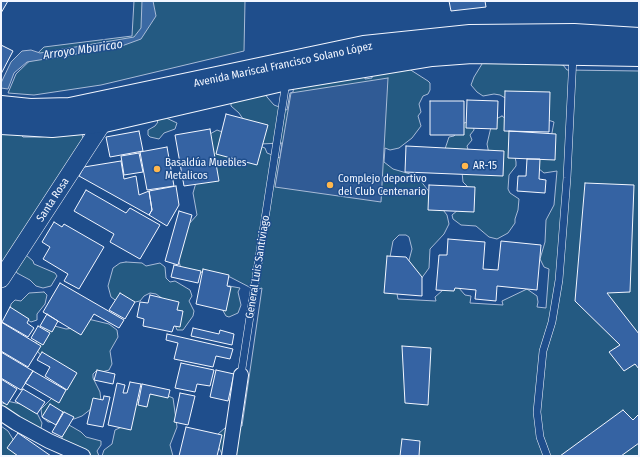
<!DOCTYPE html>
<meta charset="utf-8">
<style>
body{margin:0}
#map{position:relative;width:640px;height:457px;overflow:hidden;background:#1f4e8c;font-family:"Fira Sans Condensed",sans-serif}
canvas{display:block}
.frame{position:absolute;inset:0;border:2px solid #f2f6ff;pointer-events:none}
</style>
<div id="map">
<canvas width="640" height="457"></canvas>
<div class="frame"></div>
</div>
<script>
const ctx = document.querySelector('canvas').getContext('2d');
ctx.lineJoin = 'round';
function fill(path, color) {
  ctx.fillStyle = color;
  ctx.fill(path, 'evenodd');
}
function shape(rows) {
  const path = new Path2D();
  for (const r of rows) {
    path.moveTo(r[0], r[1]);
    for (let i = 2; i < r.length; i += 2) path.lineTo(r[i], r[i + 1]);
  }
  return path;
}
function trace(path, color, width, dash) {
  ctx.strokeStyle = color;
  ctx.lineWidth = width;
  ctx.lineCap = dash ? 'butt' : 'round';
  ctx.setLineDash(dash || []);
  ctx.stroke(path);
}
function write(font, color, halo, rows, align = 'center') {
  ctx.font = font + ' "Fira Sans Condensed",sans-serif';
  ctx.lineWidth = 3;
  ctx.setLineDash([]);
  ctx.textBaseline = 'middle';
  ctx.strokeStyle = halo;
  ctx.fillStyle = color;
  for (const [text, x, y, turn = 0] of rows) {
    ctx.save();
    ctx.translate(x, y);
    ctx.rotate((+turn || 0) * Math.PI / 180);
    ctx.textAlign = isNaN(turn) ? turn : align;
    if (halo) ctx.strokeText(text, 0, 0);
    ctx.fillText(text, 0, 0);
    ctx.restore();
  }
}
const green = shape([
 [134,1,245,1,244,51,101,85,34,95,8,93,16,74,44,47,132,36,134,1],
 [490,51,563,65,567,70,639,71,639,456,223,456,217,444,218,434,225,428,242,426,262,288,255,290,230,277,218,276,200,272,182,272,177,255,188,225,197,215,193,193,210,134,217,130,265,148,267,153,280,158,282,143,260,144,239,113,231,106,231,103,262,87,267,97,274,105,287,110,290,93,293,92,295,78,365,77,365,79,372,78,372,75,406,67,428,81,430,83,430,90,428,94,423,96,419,104,421,112,418,116,421,126,412,138,399,148,390,150,385,148,384,162,393,169,417,176,447,215,449,224,444,234,430,249,429,268,421,279,408,264,412,249,409,237,406,235,399,235,393,241,390,257,398,299,436,301,435,297,443,290,458,287,465,295,471,296,470,303,503,305,502,301,527,289,537,296,538,302,537,307,546,308,549,269,544,267,540,259,545,242,546,220,554,205,557,171,544,173,538,168,535,164,551,138,554,122,539,117,500,95,494,94,483,96,477,92,471,85,474,77,490,51],
 [162,116,177,123,175,129,164,133,159,139,150,137,148,135,148,130,155,126,158,122,156,120,162,116],
 [502,116,511,123,510,130,516,162,516,166,509,175,508,189,510,193,519,199,518,210,515,219,515,223,508,233,497,239,489,237,476,226,461,225,453,219,452,215,458,210,469,188,463,182,462,172,489,154,487,144,491,127,496,119,502,116],
 [1,120,8,122,23,137,40,137,82,133,83,139,19,249,33,261,34,264,55,273,57,276,51,286,43,288,36,286,30,280,17,273,11,263,1,267,1,120],
 [468,122,473,124,474,130,470,135,472,140,467,146,469,153,445,149,449,137,454,136,464,123,468,122],
 [126,262,142,263,146,266,160,263,165,267,166,278,170,282,175,281,190,290,192,296,189,301,194,311,193,316,183,330,177,330,166,301,156,294,150,293,144,296,140,301,130,303,118,302,111,297,108,286,113,268,120,263,126,262],
 [229,286,240,288,238,292,241,305,238,313,229,317,226,316,222,309,229,286],
 [44,292,47,295,45,304,37,314,37,320,31,322,10,309,11,304,15,300,21,301,29,293,44,292],
 [88,319,109,324,117,330,118,337,110,351,112,364,109,370,102,372,96,371,93,374,93,378,100,392,101,401,82,416,74,419,63,418,56,422,48,422,42,417,41,409,59,391,61,383,36,349,36,342,45,327,51,325,66,329,74,328,88,319],
 [145,394,163,394,173,398,177,427,170,445,173,456,102,456,104,450,112,444,115,430,124,426,134,403,145,394],
 [7,401,34,407,42,423,40,433,25,436,18,433,1,413,1,405,7,401],
 [69,425,81,432,86,437,101,441,101,445,97,451,99,456,71,456,62,443,62,433,69,425],
 [1,426,8,431,23,456,1,456,1,426]
]);
fill(green, '#245a82');
trace(green, '#a8bbd7', 1);
const parking = shape([
 [388,78,381,202,275,187,291,93,388,78]
]);
fill(parking, '#305b95');
trace(parking, '#a8bbd7', 1);
const water = shape([
 [142,1,153,1,156,16,141,39,119,47,27,62,14,73,8,89,1,88,1,83,11,62,22,51,31,50,40,53,134,37,141,28,142,1]
]);
fill(water, '#3b69a3');
trace(water, '#a8bbd7', 1);
const building = shape([
 [1,1,8,1,1,13,1,1],
 [449,1,485,1,486,7,451,11,449,1],
 [1,45,13,51,1,74,1,45],
 [505,91,550,92,549,132,504,131,505,91],
 [467,100,498,101,497,129,466,128,467,100],
 [430,101,464,101,464,135,430,135,430,101],
 [226,114,268,125,257,165,216,154,226,114],
 [210,129,219,181,184,186,175,135,210,129],
 [139,131,143,151,110,157,106,137,139,131],
 [509,131,556,134,555,160,508,158,509,131],
 [406,146,504,151,503,176,405,172,406,146],
 [167,147,174,186,147,190,140,152,167,147],
 [139,153,143,172,124,175,121,156,139,153],
 [527,159,540,159,539,179,546,180,545,193,517,191,518,176,526,176,527,159],
 [121,161,124,179,136,176,139,195,149,191,152,210,149,215,79,176,84,167,121,161],
 [585,183,634,185,630,292,607,293,639,334,639,369,635,364,624,371,609,352,620,345,575,301,585,183],
 [429,185,475,187,474,212,428,210,429,185],
 [176,186,179,205,167,226,149,215,152,210,149,191,176,186],
 [86,190,126,213,130,208,160,225,140,259,110,242,114,234,74,211,86,190],
 [179,211,192,215,178,265,165,261,179,211],
 [54,222,62,227,64,224,104,247,79,289,64,281,68,274,43,259,50,247,42,242,54,222],
 [448,239,485,242,483,269,498,270,501,241,541,245,537,290,497,286,496,301,475,299,476,290,455,288,454,291,436,290,439,255,447,255,448,239],
 [387,256,406,257,422,277,422,296,384,293,387,256],
 [174,265,201,271,198,283,171,277,174,265],
 [203,269,229,275,227,286,231,287,226,311,196,304,203,269],
 [60,283,124,320,119,328,94,314,81,335,43,312,60,283],
 [120,293,135,302,125,319,109,310,120,293],
 [150,295,179,302,177,310,183,311,180,327,174,326,172,332,143,326,144,319,137,317,140,302,148,303,150,295],
 [10,307,29,319,27,323,34,328,28,337,2,322,10,307],
 [47,314,58,321,52,332,40,326,47,314],
 [1,322,41,346,28,367,1,351,1,322],
 [38,326,50,333,43,345,31,338,38,326],
 [193,328,219,334,220,330,234,334,232,345,191,336,193,328],
 [167,334,233,349,230,359,216,356,213,367,174,359,178,343,166,340,167,334],
 [402,346,431,348,428,405,405,403,402,346],
 [1,352,33,371,21,390,1,378,1,352],
 [42,352,77,373,67,390,45,376,50,367,37,360,42,352],
 [181,363,214,370,210,386,197,384,195,392,175,388,181,363],
 [97,370,115,374,113,384,94,380,97,370],
 [216,370,234,374,228,401,210,397,216,370],
 [33,371,66,390,59,403,25,383,33,371],
 [1,379,17,389,7,405,1,401,1,379],
 [130,382,141,384,131,430,108,425,117,383,125,385,123,393,127,393,130,382],
 [142,384,170,390,168,398,150,394,147,407,138,405,142,384],
 [23,389,45,402,37,414,15,401,23,389],
 [180,393,195,396,188,425,174,422,180,393],
 [104,396,110,397,103,427,87,424,93,398,103,400,104,396],
 [50,404,63,412,56,425,42,417,50,404],
 [623,410,633,420,639,414,639,443,621,456,560,456,623,410],
 [64,412,74,417,62,437,52,432,64,412],
 [186,427,222,435,217,456,179,456,186,427],
 [18,433,51,456,18,456,7,448,18,433],
 [402,439,420,441,419,456,400,456,402,439]
]);
fill(building, '#3563a3');
trace(building, '#f2f6ff', 1);
const service = shape([
 [241,375,286,82],
 [547,456,540,437,537,412,543,351,552,322,559,280,567,178,573,56]
]);
const minor = shape([
 [1,413,16,423,49,441,83,456],
 [229,456,241,375]
]);
const tertiary = shape([
 [1,279,104,121]
]);
const trunk = shape([
 [1,107,30,110,70,109,364,47,470,36,574,35,639,39],
 [1,123,52,126,104,121,286,79,432,55,472,52,639,55]
]);
trace(service, '#f2f6ff', 8);
trace(minor, '#f2f6ff', 16);
trace(tertiary, '#f2f6ff', 18);
trace(trunk, '#f2f6ff', 24);
trace(service, '#1f4e8c', 7);
trace(minor, '#1f4e8c', 14);
trace(tertiary, '#1f4e8c', 17);
trace(trunk, '#1f4e8c', 22);
for (const [x, y, r, color] of [
 [465,166,4,"#ffb74d"],
 [157,169,4,"#ffb74d"],
 [330,185,4,"#ffb74d"]
]) {
  const dot = new Path2D();
  dot.arc(x, y, r, 0, 2 * Math.PI);
  ctx.fillStyle = color;
  ctx.fill(dot);
  trace(dot, '#1f4e8c', 1.5);
}
write('11px', '#f2f6ff', '#1f4e8c', [
 ["Avenida Mariscal Francisco Solano López",283,65,-12],
 ["Santa Rosa",53,200,-57],
 ["General Luis Santiviago",258,267,-81]
]);
write('11px', '#f2f6ff', '#1f4e8c', [
 ["Basaldúa Muebles",165,163],
 ["Metalicos",165,176],
 ["AR-15",473,166],
 ["Complejo deportivo",338,179],
 ["del Club Centenario",338,192]
], 'left');
write('italic 12px', '#f2f6ff', '#1f4e8c', [
 ["Arroyo Mburicao",83,50,-8]
]);
</script>
